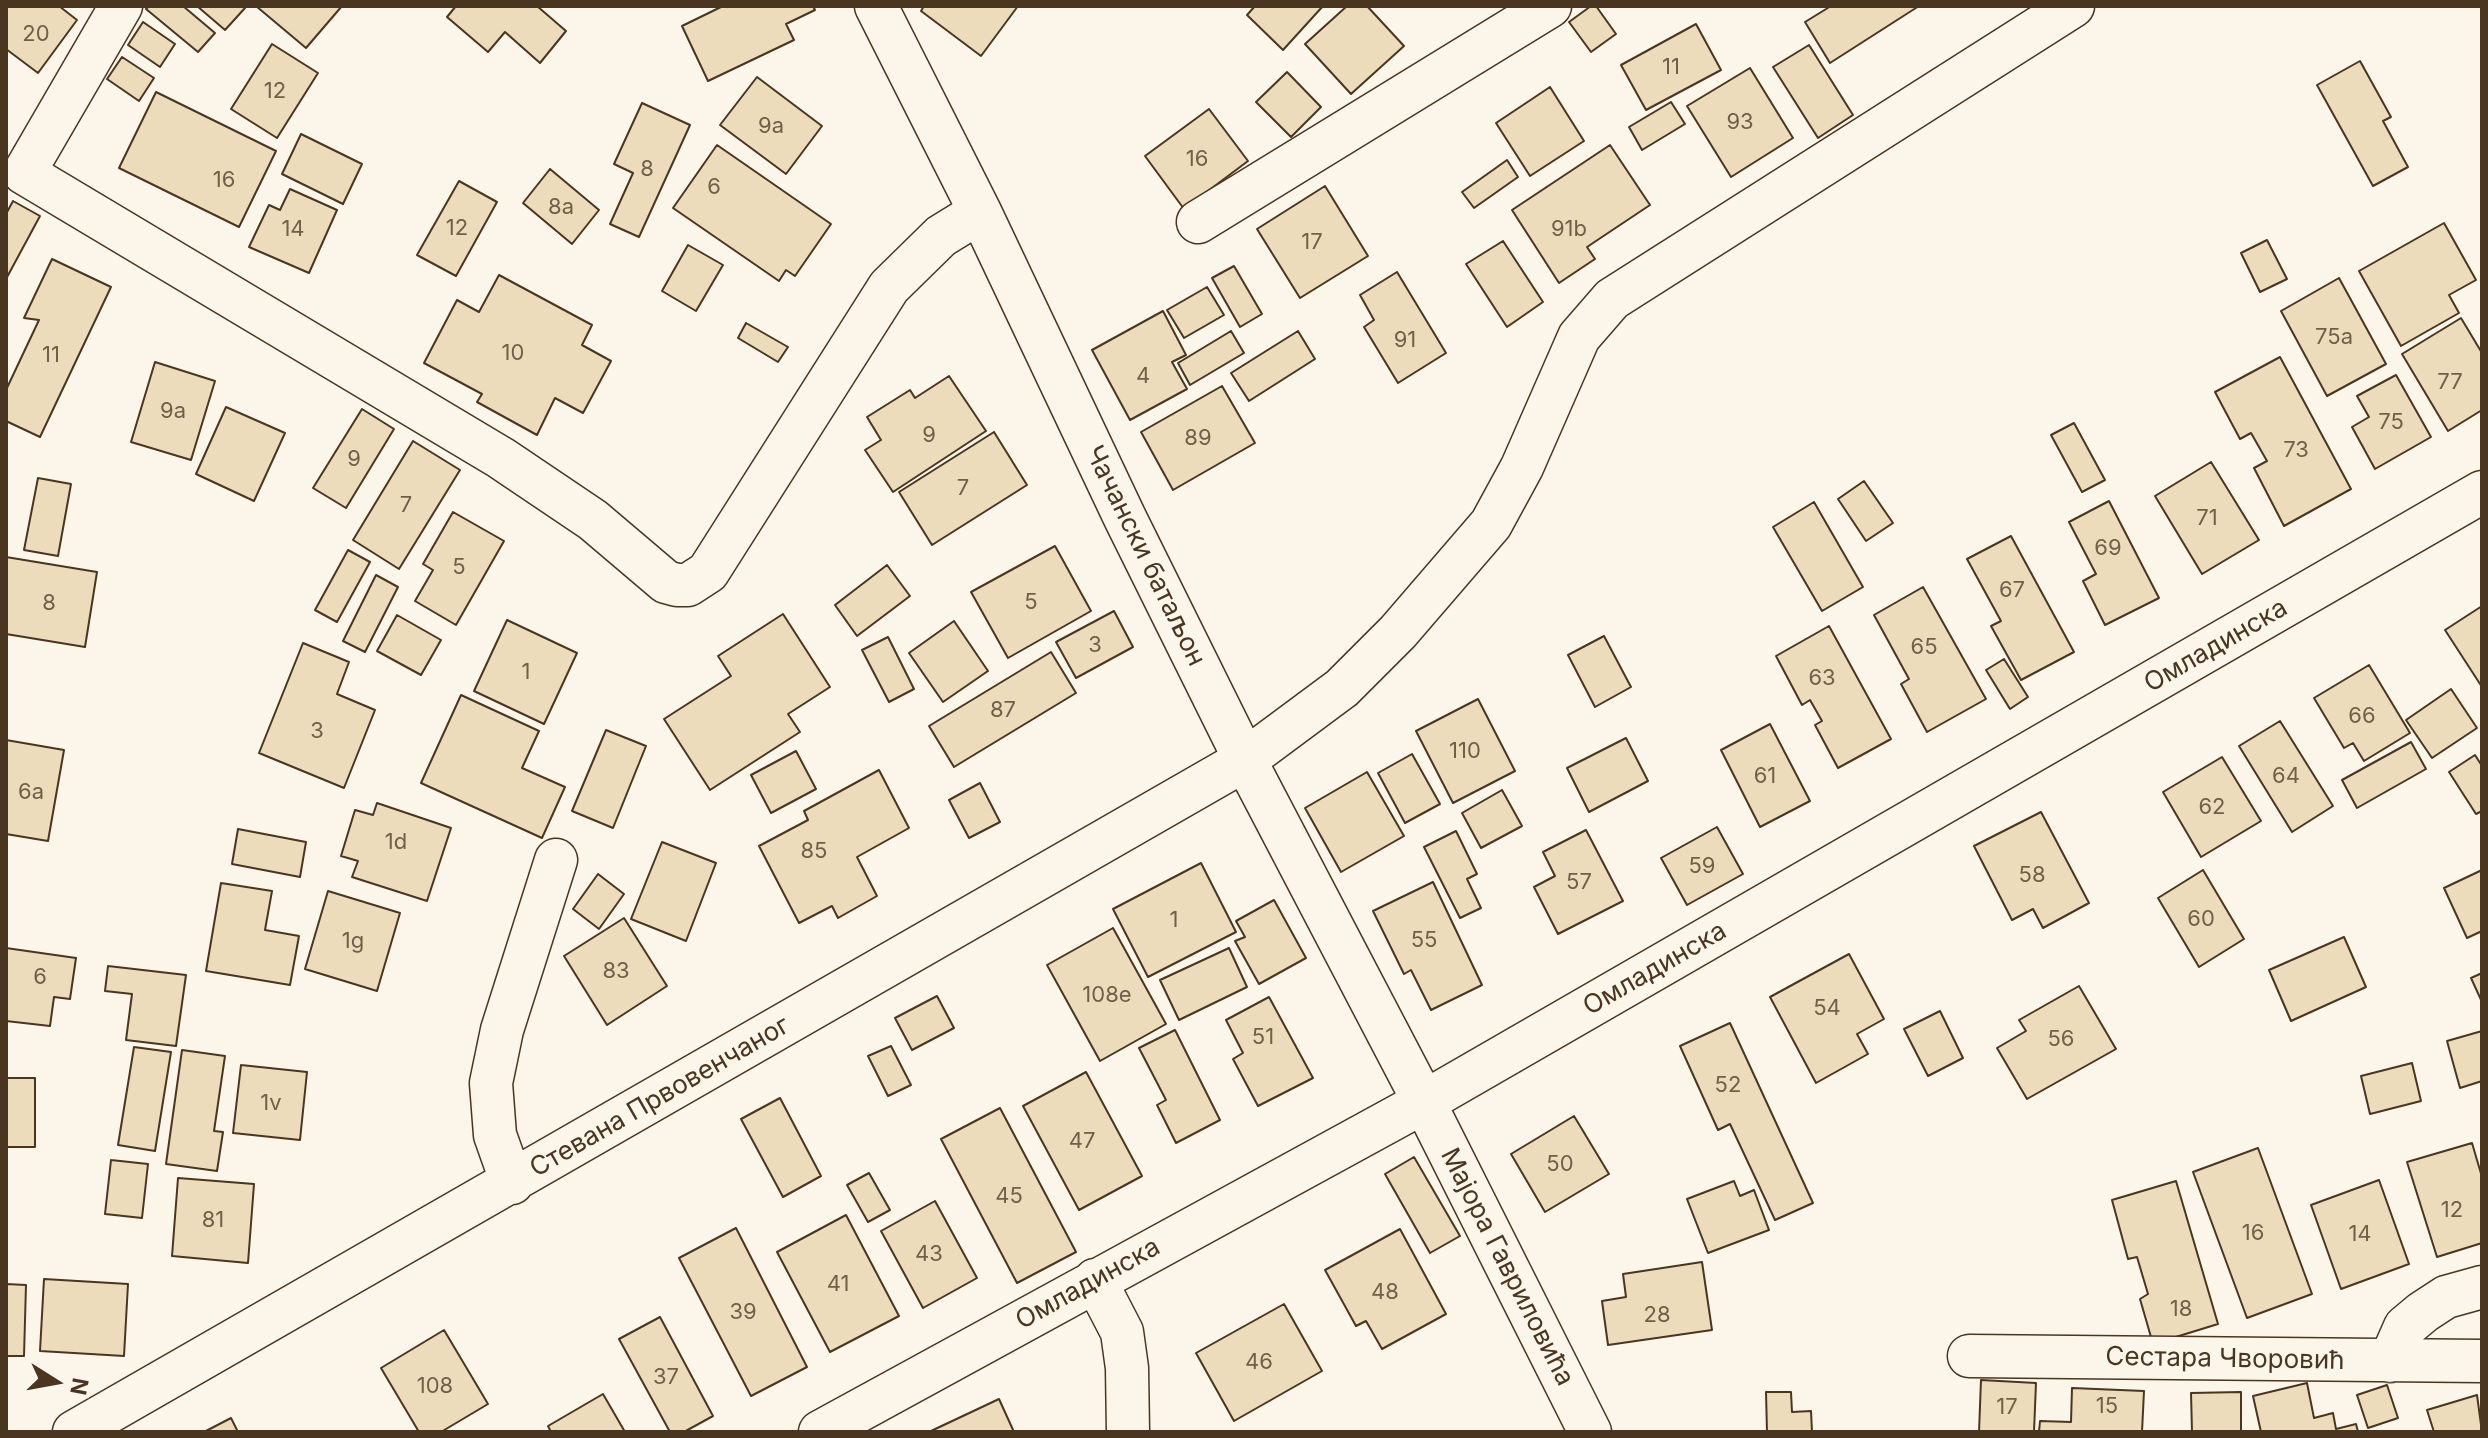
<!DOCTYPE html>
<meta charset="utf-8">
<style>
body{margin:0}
#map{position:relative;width:2488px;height:1438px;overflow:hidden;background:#fbf6e9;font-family:Inter,sans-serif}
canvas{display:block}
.frame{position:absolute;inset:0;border:8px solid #4a3520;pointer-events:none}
.north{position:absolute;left:16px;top:1342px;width:80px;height:80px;-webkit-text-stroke:6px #fbf6e9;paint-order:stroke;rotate:101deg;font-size:22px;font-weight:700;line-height:32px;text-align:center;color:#4a3520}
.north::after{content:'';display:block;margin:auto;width:28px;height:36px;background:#4a3520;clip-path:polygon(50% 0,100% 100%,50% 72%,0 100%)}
</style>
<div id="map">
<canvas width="2488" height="1438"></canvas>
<div class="frame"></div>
<div class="north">N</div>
</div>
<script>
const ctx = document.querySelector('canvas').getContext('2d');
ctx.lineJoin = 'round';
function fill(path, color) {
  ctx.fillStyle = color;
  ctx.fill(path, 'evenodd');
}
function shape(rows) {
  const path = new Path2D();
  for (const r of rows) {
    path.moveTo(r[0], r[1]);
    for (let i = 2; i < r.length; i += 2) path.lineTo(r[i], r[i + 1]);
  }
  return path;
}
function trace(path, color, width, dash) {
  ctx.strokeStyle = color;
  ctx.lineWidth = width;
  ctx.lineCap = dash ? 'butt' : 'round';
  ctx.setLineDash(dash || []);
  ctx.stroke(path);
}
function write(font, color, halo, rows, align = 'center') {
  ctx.font = font + ' Inter,sans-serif';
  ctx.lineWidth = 6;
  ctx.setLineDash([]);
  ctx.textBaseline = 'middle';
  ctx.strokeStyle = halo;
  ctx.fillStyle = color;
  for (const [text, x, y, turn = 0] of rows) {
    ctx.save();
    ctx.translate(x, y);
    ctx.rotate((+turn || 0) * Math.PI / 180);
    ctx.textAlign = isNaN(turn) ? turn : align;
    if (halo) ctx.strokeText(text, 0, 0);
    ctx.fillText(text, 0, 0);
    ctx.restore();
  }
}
const building = shape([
 [6,6,59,6,77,20,38,73,6,49,6,6],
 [149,6,183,6,215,33,198,52,146,9,149,6],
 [197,6,242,6,245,8,225,30,197,6],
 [256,6,342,6,306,48,256,6],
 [456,6,537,6,566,31,540,63,505,32,488,52,447,17,456,6],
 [723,6,813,6,815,10,786,24,794,40,708,81,682,26,723,6],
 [924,6,1018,6,981,56,921,11,924,6],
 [1255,6,1323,6,1283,50,1247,15,1255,6],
 [1347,6,1367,6,1404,46,1351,94,1305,44,1347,6],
 [1591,6,1596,6,1616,34,1591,52,1569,22,1591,6],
 [1831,6,1919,6,1830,63,1805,22,1831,6],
 [143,22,175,44,160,67,128,45,143,22],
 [1696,24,1721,70,1646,110,1621,65,1696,24],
 [272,44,318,73,277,138,231,109,272,44],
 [1809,45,1853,115,1818,138,1773,67,1809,45],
 [122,57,154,78,139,101,107,79,122,57],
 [2360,61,2391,117,2383,121,2408,167,2373,186,2317,85,2360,61],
 [1750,68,1793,138,1731,177,1687,106,1750,68],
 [1287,72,1321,107,1291,137,1256,102,1287,72],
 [757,77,822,126,786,174,720,125,757,77],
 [1550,87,1584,141,1530,176,1496,123,1550,87],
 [156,92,276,151,239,227,119,168,156,92],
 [1671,102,1685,124,1642,150,1629,127,1671,102],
 [642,103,690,125,639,237,610,224,633,173,614,164,642,103],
 [1209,109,1248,161,1184,209,1145,156,1209,109],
 [301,134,362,164,343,204,282,174,301,134],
 [717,145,831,224,795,276,786,270,779,281,673,208,717,145],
 [1610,145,1650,205,1587,247,1595,259,1559,283,1512,210,1610,145],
 [1507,160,1518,177,1474,208,1462,192,1507,160],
 [550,169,599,210,572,244,523,203,550,169],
 [459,181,497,202,456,276,417,255,459,181],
 [1325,186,1368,256,1300,298,1257,229,1325,186],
 [290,189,337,210,309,273,249,247,269,205,280,210,290,189],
 [13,201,40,216,6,279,6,214,13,201],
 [2444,223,2476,280,2449,295,2459,313,2401,346,2359,271,2444,223],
 [2267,240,2287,279,2260,292,2241,253,2267,240],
 [1503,241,1543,302,1507,327,1466,264,1503,241],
 [688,245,723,265,696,311,662,291,688,245],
 [52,259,111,287,40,437,6,421,6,390,39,320,24,318,52,259],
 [1234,266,1262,314,1240,327,1212,278,1234,266],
 [1397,272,1446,353,1398,383,1364,327,1374,320,1360,295,1397,272],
 [499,275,592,325,582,345,611,361,583,413,555,398,537,435,477,402,482,394,424,363,457,300,479,312,499,275],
 [2339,278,2386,364,2327,396,2281,311,2339,278],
 [1207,287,1224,315,1184,338,1167,310,1207,287],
 [1163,311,1186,355,1172,362,1187,389,1130,420,1092,350,1163,311],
 [2461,318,2482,353,2482,410,2448,431,2402,354,2461,318],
 [746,323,788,347,778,362,738,338,746,323],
 [1231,331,1244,353,1190,385,1178,363,1231,331],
 [1298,331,1315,359,1249,401,1231,373,1298,331],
 [2280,357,2351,489,2284,526,2254,468,2267,461,2251,433,2240,439,2215,392,2280,357],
 [155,362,215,381,191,460,131,442,155,362],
 [2396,375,2431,437,2375,469,2352,427,2369,417,2357,396,2396,375],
 [949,376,986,431,893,492,865,450,881,440,867,417,910,390,915,398,949,376],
 [1222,386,1255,443,1173,490,1141,432,1222,386],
 [226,407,285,433,254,501,196,474,226,407],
 [362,409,394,429,346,508,313,488,362,409],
 [2074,423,2105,480,2082,492,2051,435,2074,423],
 [994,432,1027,485,932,545,899,492,994,432],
 [413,441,460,470,399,569,353,540,413,441],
 [2211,462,2259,540,2202,574,2155,496,2211,462],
 [38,478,71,484,58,556,24,550,38,478],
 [1864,481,1893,523,1866,541,1838,499,1864,481],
 [2109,501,2159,598,2105,625,2083,581,2096,574,2069,522,2109,501],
 [1814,502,1863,587,1822,611,1773,527,1814,502],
 [453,512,504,541,456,625,415,601,433,570,423,564,453,512],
 [2011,536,2074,652,2021,680,1991,626,2001,621,1967,559,2011,536],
 [1055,546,1091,611,1008,658,971,592,1055,546],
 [348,550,370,562,337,622,315,610,348,550],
 [6,557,97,572,85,647,6,634,6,557],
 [887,565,910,596,857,636,835,605,887,565],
 [376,575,398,587,365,652,343,641,376,575],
 [1923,587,1986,699,1927,732,1901,684,1909,679,1874,615,1923,587],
 [2482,606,2482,687,2445,630,2482,606],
 [1114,611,1133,647,1076,678,1056,642,1114,611],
 [783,614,830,687,788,714,800,732,710,790,664,719,731,676,718,656,783,614],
 [397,615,441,640,421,675,377,651,397,615],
 [507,620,577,653,544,724,474,691,507,620],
 [954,621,988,671,943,702,909,653,954,621],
 [1829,626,1891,739,1838,768,1815,725,1822,721,1810,700,1802,705,1776,656,1829,626],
 [1604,636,1631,687,1595,707,1568,655,1604,636],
 [888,637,914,689,889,702,862,650,888,637],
 [303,643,349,662,337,694,375,710,344,788,259,753,303,643],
 [1051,652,1076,693,954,767,929,726,1051,652],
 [2004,659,2028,697,2010,709,1986,670,2004,659],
 [2369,665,2410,733,2364,761,2353,743,2344,748,2314,698,2369,665],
 [2451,689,2477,728,2432,758,2406,720,2451,689],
 [461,695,539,731,522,768,565,787,542,838,421,783,461,695],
 [1478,699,1515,771,1453,803,1416,731,1478,699],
 [2280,721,2333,806,2292,832,2239,746,2280,721],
 [1770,724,1810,801,1760,827,1721,750,1770,724],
 [606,730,646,746,613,828,572,811,606,730],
 [1626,738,1648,781,1589,812,1567,768,1626,738],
 [6,740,64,750,48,841,6,834,6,740],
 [2411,742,2426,769,2357,808,2342,780,2411,742],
 [796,751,816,789,771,813,751,775,796,751],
 [1412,754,1440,804,1405,823,1378,773,1412,754],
 [2475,755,2482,766,2482,811,2476,814,2449,772,2475,755],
 [2222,757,2261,821,2201,857,2163,792,2222,757],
 [879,770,909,828,857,857,877,896,838,918,832,906,799,923,759,846,808,820,804,811,879,770],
 [1367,772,1404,836,1341,872,1305,808,1367,772],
 [980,783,1000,822,969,838,949,800,980,783],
 [1502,790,1522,826,1481,848,1462,813,1502,790],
 [377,803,451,828,427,901,352,877,358,861,341,856,355,810,373,815,377,803],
 [2041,812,2089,903,2043,928,2033,909,2012,920,1974,846,2041,812],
 [1717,827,1743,874,1687,905,1661,858,1717,827],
 [238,829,306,842,300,877,232,864,238,829],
 [1586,830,1623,901,1558,934,1534,887,1555,876,1543,852,1586,830],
 [1456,831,1477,874,1467,879,1481,908,1460,918,1424,847,1456,831],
 [662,842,716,863,686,941,631,919,662,842],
 [1201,863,1236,932,1148,977,1113,909,1201,863],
 [2203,870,2244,939,2199,967,2158,898,2203,870],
 [2482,870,2482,931,2467,938,2444,888,2482,870],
 [598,874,624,894,599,929,573,909,598,874],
 [1433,882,1482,985,1431,1010,1411,970,1404,974,1373,911,1433,882],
 [221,883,272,891,265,930,299,936,290,985,206,971,221,883],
 [328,891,400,913,377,991,305,969,328,891],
 [1274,900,1306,958,1259,984,1235,941,1245,937,1236,921,1274,900],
 [624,918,667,986,607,1025,564,956,624,918],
 [1113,928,1166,1024,1100,1061,1047,965,1113,928],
 [2344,937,2366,987,2291,1021,2269,970,2344,937],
 [6,948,76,958,70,999,54,997,50,1026,6,1021,6,948],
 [1229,948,1247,987,1179,1020,1160,980,1229,948],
 [1849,954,1884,1019,1857,1034,1868,1054,1816,1083,1770,997,1849,954],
 [108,966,186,975,176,1046,126,1040,132,994,105,991,108,966],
 [2482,973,2482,1002,2471,978,2482,973],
 [2079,986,2116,1049,2027,1099,1997,1048,2026,1031,2019,1020,2079,986],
 [937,996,954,1028,912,1050,895,1018,937,996],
 [1269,997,1313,1078,1258,1106,1233,1059,1243,1053,1226,1020,1269,997],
 [1940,1011,1963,1058,1928,1076,1904,1029,1940,1011],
 [1730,1023,1813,1203,1775,1220,1730,1124,1718,1130,1680,1046,1730,1023],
 [1175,1030,1220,1120,1176,1143,1157,1105,1166,1100,1139,1048,1175,1030],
 [2482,1031,2482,1081,2460,1088,2447,1041,2482,1031],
 [891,1046,911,1085,888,1096,868,1056,891,1046],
 [134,1047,171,1052,155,1151,118,1145,134,1047],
 [182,1050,225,1056,214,1131,223,1132,217,1171,166,1164,182,1050],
 [2412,1063,2421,1101,2370,1114,2361,1076,2412,1063],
 [241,1065,307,1072,300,1140,233,1133,241,1065],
 [1086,1072,1142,1176,1079,1210,1023,1106,1086,1072],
 [6,1078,35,1078,35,1147,6,1147,6,1078],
 [780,1098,821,1176,783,1197,741,1119,780,1098],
 [1000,1108,1076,1252,1017,1283,941,1139,1000,1108],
 [1574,1116,1609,1174,1545,1212,1511,1154,1574,1116],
 [2472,1143,2482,1177,2482,1243,2437,1257,2407,1162,2472,1143],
 [2258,1148,2312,1294,2247,1318,2193,1172,2258,1148],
 [1414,1157,1460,1236,1430,1253,1385,1174,1414,1157],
 [111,1160,148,1164,142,1218,105,1214,111,1160],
 [869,1173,890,1210,868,1222,847,1185,869,1173],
 [178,1178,254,1184,248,1263,172,1256,178,1178],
 [2379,1180,2409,1264,2341,1289,2311,1205,2379,1180],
 [1734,1181,1740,1196,1754,1190,1769,1230,1708,1253,1687,1199,1734,1181],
 [2176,1181,2218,1324,2153,1344,2140,1299,2148,1294,2137,1257,2128,1259,2112,1200,2176,1181],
 [935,1201,977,1278,923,1308,881,1231,935,1201],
 [846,1215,899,1316,830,1352,777,1252,846,1215],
 [736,1228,807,1367,751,1396,679,1258,736,1228],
 [1400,1229,1446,1314,1382,1349,1366,1321,1356,1326,1325,1270,1400,1229],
 [1702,1262,1712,1330,1608,1345,1602,1301,1626,1297,1623,1274,1702,1262],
 [44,1279,128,1284,124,1356,40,1351,44,1279],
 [6,1284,26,1285,24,1356,6,1356,6,1284],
 [1284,1304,1322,1371,1234,1421,1196,1353,1284,1304],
 [660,1317,713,1416,684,1432,670,1432,619,1339,660,1317],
 [444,1330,488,1404,441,1432,419,1432,381,1368,444,1330],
 [1981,1380,2036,1383,2034,1432,1979,1432,1981,1380],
 [2307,1383,2314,1418,2333,1413,2336,1429,2356,1424,2358,1432,2261,1432,2253,1396,2307,1383],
 [2387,1385,2398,1418,2368,1428,2357,1395,2387,1385],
 [2072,1388,2144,1391,2142,1432,2039,1432,2040,1421,2071,1422,2072,1388],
 [1766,1392,1791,1392,1792,1412,1811,1411,1812,1432,1767,1432,1766,1392],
 [2241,1392,2241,1432,2192,1432,2191,1393,2241,1392],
 [603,1394,625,1432,551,1432,548,1426,603,1394],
 [2477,1395,2482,1432,2434,1432,2427,1410,2477,1395],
 [999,1399,1014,1432,932,1432,931,1431,999,1399],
 [231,1418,238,1432,204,1432,231,1418]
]);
fill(building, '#ecdcbc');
trace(building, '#4a3520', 2);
const minor = shape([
 [121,6,24,173,501,458,593,520,666,582,677,585,688,585,708,572,889,287,941,236,980,212],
 [876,6,980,212,1125,518,1245,760,1424,1102,1590,1432],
 [1198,222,1550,6],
 [512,1183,495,1135,491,1083,502,1030,556,860],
 [1095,1280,1122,1332,1127,1368,1128,1432],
 [1969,1356,2482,1361],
 [2390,1361,2405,1327,2423,1312,2446,1297,2482,1287],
 [74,1432,1245,760,1342,688,1398,632,1491,524,1522,467,1579,337,1612,299,2073,6],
 [820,1432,1424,1102,2482,492]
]);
trace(minor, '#4a3520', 45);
trace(minor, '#fbf6e9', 42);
write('22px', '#725f47', null, [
 ["20",36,34],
 ["11",1671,67],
 ["12",275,91],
 ["93",1740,122],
 ["9a",771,126],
 ["16",1197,159],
 ["8",647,169],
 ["16",224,180],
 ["6",714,187],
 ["8a",561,207],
 ["12",457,228],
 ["14",293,229],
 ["91b",1569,229],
 ["17",1312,242],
 ["75a",2334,337],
 ["91",1405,340],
 ["10",513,353],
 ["11",51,355],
 ["4",1143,376],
 ["77",2450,382],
 ["9a",173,411],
 ["75",2391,422],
 ["9",929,435],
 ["89",1198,438],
 ["73",2296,450],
 ["9",354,459],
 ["7",963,488],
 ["7",406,505],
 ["71",2207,518],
 ["69",2108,548],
 ["5",459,567],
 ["67",2012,590],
 ["5",1031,602],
 ["8",49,603],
 ["3",1095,645],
 ["65",1924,647],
 ["1",526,672],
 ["63",1822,678],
 ["87",1003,710],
 ["66",2362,716],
 ["3",317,731],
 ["110",1465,751],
 ["61",1765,776],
 ["64",2286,776],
 ["6a",31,792],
 ["62",2212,807],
 ["1d",396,842],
 ["85",814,851],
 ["59",1702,866],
 ["58",2032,875],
 ["57",1579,882],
 ["60",2201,919],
 ["1",1174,920],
 ["55",1424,940],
 ["1g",353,941],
 ["83",616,971],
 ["6",40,977],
 ["108e",1107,995],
 ["54",1827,1008],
 ["51",1263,1037],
 ["56",2061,1039],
 ["52",1728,1085],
 ["1v",271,1103],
 ["47",1082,1141],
 ["50",1560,1164],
 ["45",1009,1196],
 ["12",2452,1210],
 ["81",213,1220],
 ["16",2253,1233],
 ["14",2360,1234],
 ["43",929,1254],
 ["41",838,1284],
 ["48",1385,1292],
 ["18",2181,1309],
 ["39",743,1312],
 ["28",1657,1315],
 ["46",1259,1362],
 ["37",666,1377],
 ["108",435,1386],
 ["15",2107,1406],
 ["17",2007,1407]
]);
write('26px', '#4a3520', '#fbf6e9', [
 ["Чачански батаљон",1145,556,64],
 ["Омладинска",2216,646,-30],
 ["Омладинска",1655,969,-30],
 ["Стевана Првовенчаног",660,1097,-30],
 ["Мајора Гавриловића",1507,1267,63],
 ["Омладинска",1088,1284,-29],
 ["Сестара Чворовић",2225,1359,1]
]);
</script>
